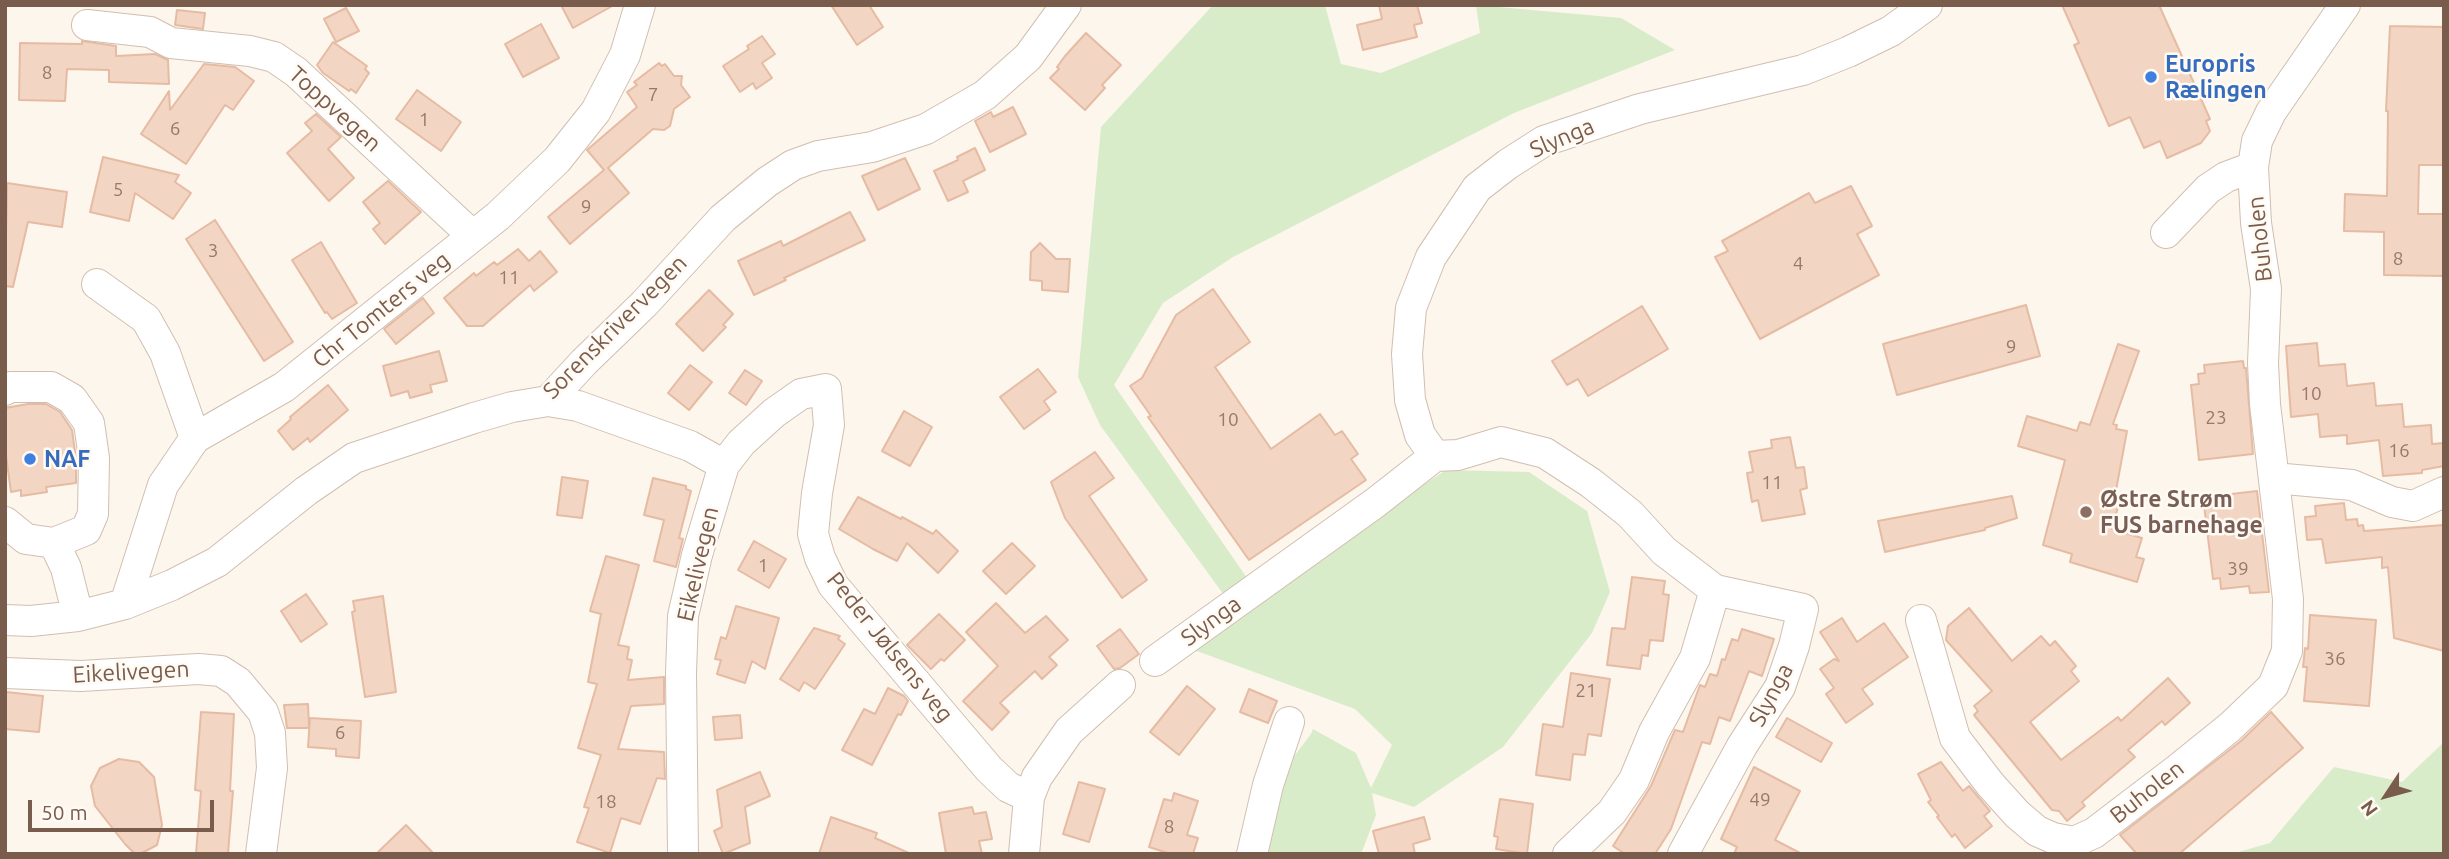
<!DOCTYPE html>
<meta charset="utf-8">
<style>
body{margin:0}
#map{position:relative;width:2449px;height:859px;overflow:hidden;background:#fdf6ec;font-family:Ubuntu,sans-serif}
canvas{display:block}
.frame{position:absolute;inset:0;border:7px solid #7a5c4d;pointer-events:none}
.north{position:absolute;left:2351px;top:761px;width:70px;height:70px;-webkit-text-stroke:5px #fffaf3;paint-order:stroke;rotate:234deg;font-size:19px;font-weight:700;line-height:28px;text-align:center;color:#7a5c4d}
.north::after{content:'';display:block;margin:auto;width:24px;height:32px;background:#7a5c4d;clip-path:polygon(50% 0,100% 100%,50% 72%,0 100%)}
.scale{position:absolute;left:28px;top:800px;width:186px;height:32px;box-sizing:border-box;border:4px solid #7a5c4d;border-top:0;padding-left:9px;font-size:21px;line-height:24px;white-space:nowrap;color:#7a5c4d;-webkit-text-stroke:5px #fffaf3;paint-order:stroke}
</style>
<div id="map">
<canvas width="2449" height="859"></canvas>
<div class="frame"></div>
<div class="north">N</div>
<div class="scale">50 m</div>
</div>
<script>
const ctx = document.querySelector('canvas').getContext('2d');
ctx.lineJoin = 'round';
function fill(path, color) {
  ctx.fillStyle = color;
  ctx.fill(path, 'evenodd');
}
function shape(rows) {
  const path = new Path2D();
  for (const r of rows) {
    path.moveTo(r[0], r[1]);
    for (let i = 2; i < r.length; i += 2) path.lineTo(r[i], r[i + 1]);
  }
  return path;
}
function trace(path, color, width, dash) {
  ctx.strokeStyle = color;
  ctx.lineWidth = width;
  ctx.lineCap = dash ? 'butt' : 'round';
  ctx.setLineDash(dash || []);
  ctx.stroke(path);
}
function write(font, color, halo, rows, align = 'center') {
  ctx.font = font + ' Ubuntu,sans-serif';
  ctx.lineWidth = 5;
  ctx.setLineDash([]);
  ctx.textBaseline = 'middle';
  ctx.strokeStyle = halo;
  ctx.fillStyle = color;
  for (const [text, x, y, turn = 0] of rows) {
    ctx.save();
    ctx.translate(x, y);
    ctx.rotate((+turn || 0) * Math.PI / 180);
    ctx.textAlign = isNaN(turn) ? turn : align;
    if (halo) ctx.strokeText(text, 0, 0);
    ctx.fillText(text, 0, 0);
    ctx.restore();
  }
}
fill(shape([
 [1213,5,1325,5,1341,64,1381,73,1480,33,1476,5,1621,18,1675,50,1514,113,1233,257,1163,303,1114,385,1258,594,1446,470,1529,472,1587,511,1610,592,1592,633,1503,747,1414,807,1372,793,1376,815,1361,854,1257,854,1276,780,1311,734,1313,729,1356,753,1371,788,1392,745,1355,709,1194,650,1240,617,1100,425,1078,377,1101,127],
 [2444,742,2444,854,2231,854,2270,843,2334,767,2402,782]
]), '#d8ecc9');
const building = shape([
 [561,5,614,5,573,28,561,5],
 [831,5,869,5,883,27,857,45,831,5],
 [1379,5,1417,5,1422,23,1414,25,1417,37,1363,50,1357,25,1382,19,1379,5],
 [2062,5,2159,5,2210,119,2206,121,2210,131,2201,143,2167,158,2160,141,2144,148,2130,117,2109,126,2074,45,2079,43,2062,5],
 [346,8,359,31,336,42,324,19,346,8],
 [177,10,205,13,203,29,175,25,177,10],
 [541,24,559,58,523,77,505,44,541,24],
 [2390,26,2444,27,2444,165,2419,165,2418,214,2444,214,2444,276,2384,275,2384,232,2344,231,2345,194,2387,196,2388,111,2386,111,2390,26],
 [1086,33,1121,65,1102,85,1105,88,1085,110,1050,78,1059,69,1057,67,1065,56,1086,33],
 [762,36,775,54,762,63,772,78,756,89,753,83,740,92,723,66,749,49,747,46,762,36],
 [82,41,116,46,116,56,155,54,168,60,169,84,109,82,109,70,67,69,65,101,19,100,20,43,82,44,82,41],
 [333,42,367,66,365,69,369,73,356,93,351,89,349,91,323,73,317,65,333,42],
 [659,63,662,66,665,64,674,76,682,76,681,85,690,97,674,109,670,126,664,130,653,129,608,168,629,193,570,244,548,217,604,170,587,150,637,107,627,92,637,85,634,82,659,63],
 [204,64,235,67,254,81,233,110,225,105,186,164,141,134,169,91,170,110,204,64],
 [417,90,461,122,441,151,396,119,417,90],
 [1013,107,1026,134,990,152,975,121,991,112,993,117,1013,107],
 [316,114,341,137,328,149,354,178,329,201,287,153,312,131,305,123,316,114],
 [975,148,985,170,963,181,968,192,948,201,934,171,958,160,957,157,975,148],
 [103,157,179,175,175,182,191,193,173,219,135,193,129,221,90,212,103,157],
 [905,158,920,189,878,210,862,176,905,158],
 [388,181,421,212,385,244,373,229,380,223,363,202,388,181],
 [7,183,67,192,62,227,28,222,13,287,5,286,7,183],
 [1851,186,1872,226,1857,234,1879,275,1760,339,1715,257,1728,251,1722,241,1809,193,1815,203,1851,186],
 [850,212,865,240,784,278,786,280,754,295,738,261,781,241,783,246,850,212],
 [215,220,293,342,264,361,186,239,215,220],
 [321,242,357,303,332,319,327,312,325,313,292,260,321,242],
 [1040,243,1056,259,1070,259,1068,292,1042,290,1042,281,1030,280,1031,252,1040,243],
 [518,249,529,261,540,251,557,272,534,291,530,285,483,326,467,326,444,298,474,273,476,276,494,262,497,265,518,249],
 [1213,289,1250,342,1215,367,1271,449,1320,414,1335,435,1342,431,1358,454,1351,459,1366,480,1249,560,1148,417,1151,416,1130,386,1142,378,1176,315,1213,289],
 [709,290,733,314,723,325,726,327,703,351,676,324,709,290],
 [423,298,434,313,396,344,384,329,423,298],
 [2026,305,2040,356,1897,395,1883,344,2026,305],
 [1642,306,1668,349,1588,396,1578,379,1567,385,1552,361,1642,306],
 [2317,343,2319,366,2345,364,2347,386,2374,383,2376,406,2402,404,2404,427,2431,425,2432,444,2444,443,2444,466,2422,470,2422,473,2383,476,2379,440,2347,444,2347,435,2320,437,2318,414,2291,417,2286,346,2317,343],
 [2118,344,2139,351,2113,424,2117,425,2116,429,2127,431,2114,501,2119,503,2112,529,2142,538,2136,557,2144,559,2137,582,2070,562,2072,554,2043,545,2065,460,2018,446,2027,416,2077,431,2080,422,2090,425,2118,344],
 [439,351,447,381,430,385,432,392,410,398,408,391,391,396,383,366,439,351],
 [2243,361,2244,368,2246,368,2253,454,2199,460,2191,385,2199,384,2198,374,2205,373,2204,365,2243,361],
 [690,365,712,382,689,410,668,393,690,365],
 [1038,369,1056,392,1044,401,1050,410,1024,429,1000,397,1038,369],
 [745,370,762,381,746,405,729,393,745,370],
 [328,385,348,410,310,442,308,438,293,450,278,431,291,419,290,417,328,385],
 [28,404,46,404,60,412,72,430,76,459,76,483,46,487,47,492,21,496,21,490,11,492,5,449,5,408,28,404],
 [904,411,932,427,910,466,882,451,904,411],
 [1790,437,1796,468,1804,467,1807,488,1800,490,1805,514,1762,521,1758,500,1752,502,1747,473,1753,472,1749,452,1772,448,1771,440,1790,437],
 [1095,452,1114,478,1089,496,1147,580,1122,598,1065,518,1051,482,1095,452],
 [562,477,588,481,582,518,557,515,562,477],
 [653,478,686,486,686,489,691,491,679,538,683,539,676,567,654,561,664,520,644,515,653,478],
 [2257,491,2269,592,2250,593,2249,586,2221,589,2220,578,2213,579,2204,505,2206,505,2206,497,2257,491],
 [2012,496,2017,518,1985,528,1985,530,1885,552,1878,521,2012,496],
 [858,497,901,519,902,517,933,534,936,530,958,551,938,573,907,543,897,561,873,549,839,529,858,497],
 [2344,503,2346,520,2357,519,2358,526,2363,525,2364,531,2444,525,2444,651,2394,638,2388,567,2382,568,2382,557,2326,563,2322,539,2307,540,2305,517,2316,516,2315,506,2344,503],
 [754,541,786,559,769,588,738,570,754,541],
 [1012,543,1035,566,1006,594,983,571,1012,543],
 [606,556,639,565,618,645,629,647,627,659,632,660,628,680,664,677,664,704,631,706,618,749,664,752,665,779,657,778,640,824,621,818,610,853,577,842,589,808,584,807,601,755,578,748,597,684,588,682,601,614,590,611,606,556],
 [1632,577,1665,581,1663,594,1669,595,1663,641,1650,640,1648,656,1642,655,1640,669,1607,665,1612,628,1625,629,1632,577],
 [306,594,327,624,301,642,281,611,306,594],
 [383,596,396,692,365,697,352,612,355,611,353,601,383,596],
 [996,603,1025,633,1046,616,1068,640,1049,657,1057,665,1042,679,1035,671,1000,703,1009,712,992,730,963,701,998,666,966,632,996,603],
 [736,606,779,618,765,669,752,661,745,683,717,674,721,660,715,659,721,637,726,639,736,606],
 [1969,608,2012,661,2041,636,2050,646,2055,641,2076,666,2071,671,2079,681,2030,722,2061,760,2118,717,2121,721,2168,678,2190,703,2165,725,2162,721,2128,750,2135,757,2082,802,2085,806,2067,821,2059,811,2052,810,1974,715,1978,711,1974,706,1992,691,1946,640,1948,626,1969,608],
 [939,614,965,640,944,661,941,659,931,669,907,645,939,614],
 [2310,615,2376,620,2369,706,2304,701,2307,667,2303,667,2305,648,2308,649,2310,615],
 [1842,618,1857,642,1884,623,1908,657,1862,689,1873,704,1846,723,1826,694,1834,688,1820,669,1834,659,1839,661,1820,632,1842,618],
 [814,628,840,636,838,639,845,644,815,689,804,682,799,691,780,679,814,628],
 [1120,629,1139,654,1120,668,1114,669,1097,646,1120,629],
 [1742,629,1774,639,1762,676,1749,671,1730,721,1719,717,1710,744,1702,742,1671,829,1655,854,1625,854,1613,846,1651,786,1675,730,1683,732,1700,685,1705,687,1710,674,1717,676,1722,659,1725,660,1732,639,1738,641,1742,629],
 [1571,673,1610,679,1601,736,1588,734,1585,755,1573,754,1570,780,1536,775,1543,724,1563,727,1571,673],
 [1187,686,1215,709,1179,755,1150,732,1187,686],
 [888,688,904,696,908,701,901,715,898,714,872,765,842,750,864,709,875,714,888,688],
 [1249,689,1277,701,1268,723,1240,712,1249,689],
 [6,692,43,696,39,732,5,729,6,692],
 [308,704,309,728,287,728,284,705,308,704],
 [201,712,234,714,230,791,233,791,228,854,196,854,201,791,195,790,201,712],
 [2271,712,2303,748,2179,854,2137,854,2120,835,2241,741,2271,712],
 [740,715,742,738,715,740,713,717,740,715],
 [310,718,361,721,359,758,336,756,336,749,308,747,310,718],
 [1787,718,1832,743,1821,762,1776,737,1787,718],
 [119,759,139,762,154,777,162,825,157,845,140,854,135,854,125,844,95,806,91,786,100,768,119,759],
 [1941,762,1963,791,1969,786,1990,811,1984,816,1992,826,1965,848,1955,834,1952,837,1937,817,1939,816,1928,802,1931,800,1918,774,1941,762],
 [1754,767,1800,791,1775,840,1802,854,1734,854,1737,847,1721,839,1754,767],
 [760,772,770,796,745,807,750,843,723,854,714,831,722,827,717,790,760,772],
 [1079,782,1105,789,1089,842,1063,834,1079,782],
 [1174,793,1198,801,1187,835,1198,838,1193,854,1171,854,1149,847,1164,799,1172,801,1174,793],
 [1500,799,1533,804,1527,854,1496,849,1498,837,1494,836,1500,799],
 [972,807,974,814,986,812,992,839,979,841,982,854,946,854,939,813,972,807],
 [831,817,877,833,875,838,911,854,819,854,831,817],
 [1424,817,1430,839,1413,844,1415,854,1379,854,1373,831,1424,817],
 [406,825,434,854,376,854,406,825]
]);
fill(building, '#f3d5c3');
trace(building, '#e6bba3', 2);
const street = shape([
 [87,25,150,32,171,43,250,51,274,57,296,72,473,236],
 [2166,233,2208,189,2226,177,2253,167],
 [97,284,146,319,165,353,195,438],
 [5,390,10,387,51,387,72,399,89,423,94,458,93,514,86,530,54,543,26,539,5,522],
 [548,401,578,406,690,446,724,465,697,555,683,616,681,673,683,854],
 [724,465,741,443,774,413,801,394,826,389,829,425,817,493,813,534,820,558,833,585,989,769,1008,787,1029,797],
 [2274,478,2352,485,2392,502,2413,506,2444,492],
 [54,543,66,568,78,616],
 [125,604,163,485,195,438,284,387,498,216,557,160,596,111,625,55,640,5],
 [5,620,31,621,78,616,125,604,172,585,217,562,306,491,354,458,474,418,512,407,548,401,584,362,644,304,723,218,767,182,793,165,818,156,872,147,926,129,985,95,1028,57,1066,5],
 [1921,620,1955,738,1990,784,2017,814,2037,831,2053,838,2074,842,2094,833,2178,769,2230,727,2273,686,2287,651,2288,599,2265,404,2263,363,2266,289,2256,223,2253,167,2257,141,2271,112,2345,5],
 [1155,661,1375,503,1435,456],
 [5,673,81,676,198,669,221,671,238,682,263,712,270,733,272,768,261,854],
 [1024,854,1029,797,1037,777,1069,731,1120,685],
 [1252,854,1268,785,1289,722],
 [1568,854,1612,812,1634,780,1654,732,1695,658,1715,590],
 [1683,854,1742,746,1780,687,1794,646,1803,609,1715,590,1664,551,1630,514,1591,483,1545,453,1501,442,1458,455,1435,456,1420,435,1410,400,1407,354,1411,308,1431,257,1477,188,1508,164,1544,141,1640,109,1803,70,1848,52,1891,31,1927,5]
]);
trace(street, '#d1beb0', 32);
trace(street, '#fff', 30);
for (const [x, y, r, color] of [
 [2151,77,7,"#3f7fe0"],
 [30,459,7,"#3f7fe0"],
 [2086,512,7,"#8d6e63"]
]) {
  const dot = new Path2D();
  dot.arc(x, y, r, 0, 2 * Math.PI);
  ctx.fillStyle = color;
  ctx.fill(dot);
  trace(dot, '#fffaf3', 2.5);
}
write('19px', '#987a6a', null, [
 ["8",47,73],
 ["7",653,95],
 ["1",424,120],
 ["6",175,129],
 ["5",118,190],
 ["9",586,207],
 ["3",213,251],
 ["8",2398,259],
 ["4",1798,264],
 ["11",509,278],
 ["9",2011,347],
 ["10",2311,394],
 ["23",2216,418],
 ["10",1228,420],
 ["16",2399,451],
 ["11",1772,483],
 ["1",763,566],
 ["39",2238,569],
 ["36",2335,659],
 ["21",1586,691],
 ["6",340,733],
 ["49",1760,800],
 ["18",606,802],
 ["8",1169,827]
]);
write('bold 23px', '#366cbe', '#fffaf3', [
 ["Europris",2165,64],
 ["Rælingen",2165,90],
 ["NAF",44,459]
], 'left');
write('23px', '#7a5c4d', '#fffaf3', [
 ["Toppvegen",335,109,42],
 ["Slynga",1562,138,-23],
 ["Buholen",2260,239,-96],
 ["Chr Tomters veg",381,310,-39],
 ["Sorenskrivervegen",615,327,-45],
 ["Eikelivegen",698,564,-77],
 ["Slynga",1211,621,-36],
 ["Peder Jølsens veg",890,647,51],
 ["Eikelivegen",131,672,-3],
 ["Slynga",1771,695,-62],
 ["Buholen",2147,792,-38]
]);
write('bold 23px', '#785e54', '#fffaf3', [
 ["Østre Strøm",2100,499],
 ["FUS barnehage",2100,525]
], 'left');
</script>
